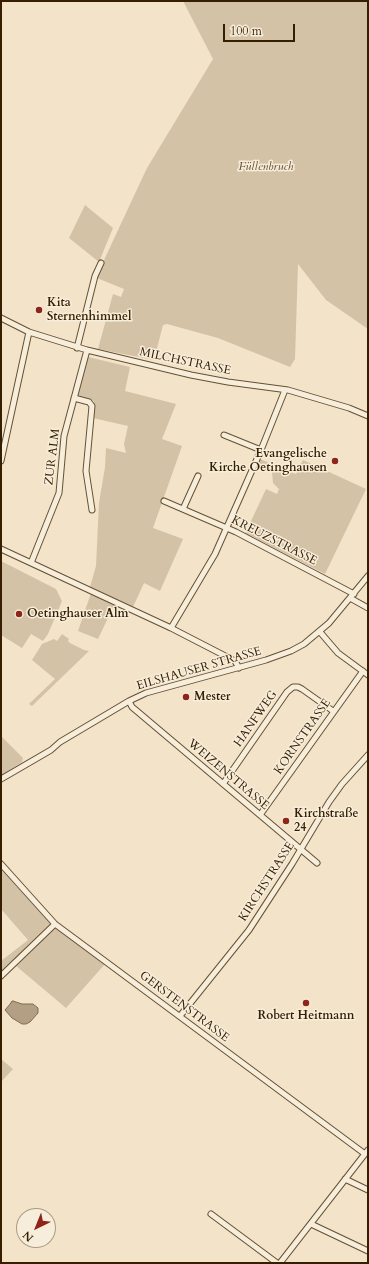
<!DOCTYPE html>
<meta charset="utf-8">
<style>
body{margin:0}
#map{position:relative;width:369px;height:1264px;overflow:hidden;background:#f3e3c8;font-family:Cardo,serif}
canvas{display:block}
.frame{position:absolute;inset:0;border:2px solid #361f01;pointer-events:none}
.north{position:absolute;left:16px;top:1208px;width:40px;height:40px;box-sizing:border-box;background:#f7eddb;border:1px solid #aa9b84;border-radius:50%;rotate:223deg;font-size:11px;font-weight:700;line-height:16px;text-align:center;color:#361f01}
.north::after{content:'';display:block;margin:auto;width:14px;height:18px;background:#8f2418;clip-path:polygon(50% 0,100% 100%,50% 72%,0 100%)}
.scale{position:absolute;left:223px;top:24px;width:72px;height:18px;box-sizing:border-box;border:2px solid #361f01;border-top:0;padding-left:5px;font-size:12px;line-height:14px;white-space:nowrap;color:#361f01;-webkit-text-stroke:3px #f7eddb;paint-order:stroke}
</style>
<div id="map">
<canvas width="369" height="1264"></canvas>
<div class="frame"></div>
<div class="north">N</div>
<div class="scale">100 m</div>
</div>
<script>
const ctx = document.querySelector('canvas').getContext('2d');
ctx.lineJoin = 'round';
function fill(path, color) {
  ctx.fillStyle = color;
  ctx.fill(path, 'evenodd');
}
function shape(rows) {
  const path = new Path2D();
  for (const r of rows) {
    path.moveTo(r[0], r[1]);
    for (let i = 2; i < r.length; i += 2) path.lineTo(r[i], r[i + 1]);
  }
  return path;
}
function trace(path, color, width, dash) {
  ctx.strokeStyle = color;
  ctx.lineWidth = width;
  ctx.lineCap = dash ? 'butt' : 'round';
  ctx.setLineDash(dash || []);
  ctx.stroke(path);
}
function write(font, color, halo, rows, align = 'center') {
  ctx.font = font + ' Cardo,serif';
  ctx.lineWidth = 3;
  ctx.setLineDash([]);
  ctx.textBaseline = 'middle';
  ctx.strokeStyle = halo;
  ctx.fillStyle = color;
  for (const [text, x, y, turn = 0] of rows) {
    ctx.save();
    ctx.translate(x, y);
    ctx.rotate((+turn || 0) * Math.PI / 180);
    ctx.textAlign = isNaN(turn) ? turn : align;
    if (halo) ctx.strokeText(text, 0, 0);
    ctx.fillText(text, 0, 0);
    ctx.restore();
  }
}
fill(shape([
 [183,1,368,1,368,329,326,300,298,264,295,359,290,367,218,338,167,324,163,325,154,360,98,349,113,294,121,297,124,289,97,278,97,275,147,168,213,59],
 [85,205,113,228,99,262,69,238],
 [88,357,130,367,125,391,176,404,162,439,182,446,153,528,183,539,160,591,144,583,133,607,90,587,96,566,99,503,105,467,106,448,126,453,124,444,128,426,93,418,94,401,77,396],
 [260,459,296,474,303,460,366,489,325,574,253,537,245,534,266,489,277,494,279,489,273,483,272,472,270,469,258,463],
 [1,561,56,589,62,601,48,634,43,641,31,634,22,648,1,635],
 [91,593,115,603,98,639,78,631],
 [62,634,69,639,68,641,70,643,84,650,89,651,32,706,29,704,55,679,32,660,42,644,54,639,57,641],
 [1,736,23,758,22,762,1,775],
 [3,870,51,924,1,972,1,961,28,940,1,909,1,872],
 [54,927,105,964,66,1008,15,965],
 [1,1059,13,1069,1,1082]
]), '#d3c2a6');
const water = shape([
 [13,1001,22,1004,33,1004,38,1008,38,1013,30,1022,26,1024,22,1024,12,1018,5,1010,11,1003,11,1002,13,1001]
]);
fill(water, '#b3a084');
trace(water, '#816c50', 1);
const minor = shape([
 [1,318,29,332,87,350,191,375,228,382,288,390,349,408,368,416],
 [77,348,95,276,101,263],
 [74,398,89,402,92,406,86,471,92,510],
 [224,435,261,450],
 [1,461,29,332],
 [164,501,236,532,354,594],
 [183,509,198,476],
 [1,549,171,628,235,661,239,668],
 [31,563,59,493,64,436,87,350],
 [350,598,368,608],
 [171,628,215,554,261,450,285,390],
 [320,632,338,653,368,675],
 [129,701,132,707,317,863],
 [1,779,51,750,60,742,129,701,146,693,266,660,291,651,304,644,329,623,368,576],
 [223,784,287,692,293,687,298,687,302,689,333,711],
 [260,815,363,671],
 [1,864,55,924,365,1154],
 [1,976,55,924],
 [180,1016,249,930,292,864,329,802,342,784,368,755],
 [345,1179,368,1190],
 [211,1214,277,1263],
 [311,1224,368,1251],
 [280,1263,368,1150]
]);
trace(minor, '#655033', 7);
trace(minor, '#f7eddb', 5);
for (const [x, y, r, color] of [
 [39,310,4,"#8f2418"],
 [335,461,4,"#8f2418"],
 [19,614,4,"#8f2418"],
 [186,697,4,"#8f2418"],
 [286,821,4,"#8f2418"],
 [306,1003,4,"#8f2418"]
]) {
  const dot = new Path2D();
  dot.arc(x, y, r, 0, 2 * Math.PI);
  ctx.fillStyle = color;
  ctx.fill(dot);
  trace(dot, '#f7eddb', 1.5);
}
write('italic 12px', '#655033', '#f7eddb', [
 ["Füllenbruch",266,167]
]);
write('bold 12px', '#361f01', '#f7eddb', [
 ["Kita",47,303],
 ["Sternenhimmel",47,317],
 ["Evangelische",327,454,"right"],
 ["Kirche Oetinghausen",327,468,"right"],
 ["Oetinghauser Alm",27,614],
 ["Mester",194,697],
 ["Kirchstraße",294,814],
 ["24",294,828],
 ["Robert Heitmann",306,1016,"center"]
], 'left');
write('12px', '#361f01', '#f7eddb', [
 ["MILCHSTRASSE",185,362,12],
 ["ZUR ALM",53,457,-83],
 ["KREUZSTRASSE",274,541,27],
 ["EILSHAUSER STRASSE",199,669,-16],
 ["HANFWEG",256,719,-55],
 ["KORNSTRASSE",303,737,-55],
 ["WEIZENSTRASSE",228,775,40],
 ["KIRCHSTRASSE",267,882,-57],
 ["GERSTENSTRASSE",184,1007,37]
]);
</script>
